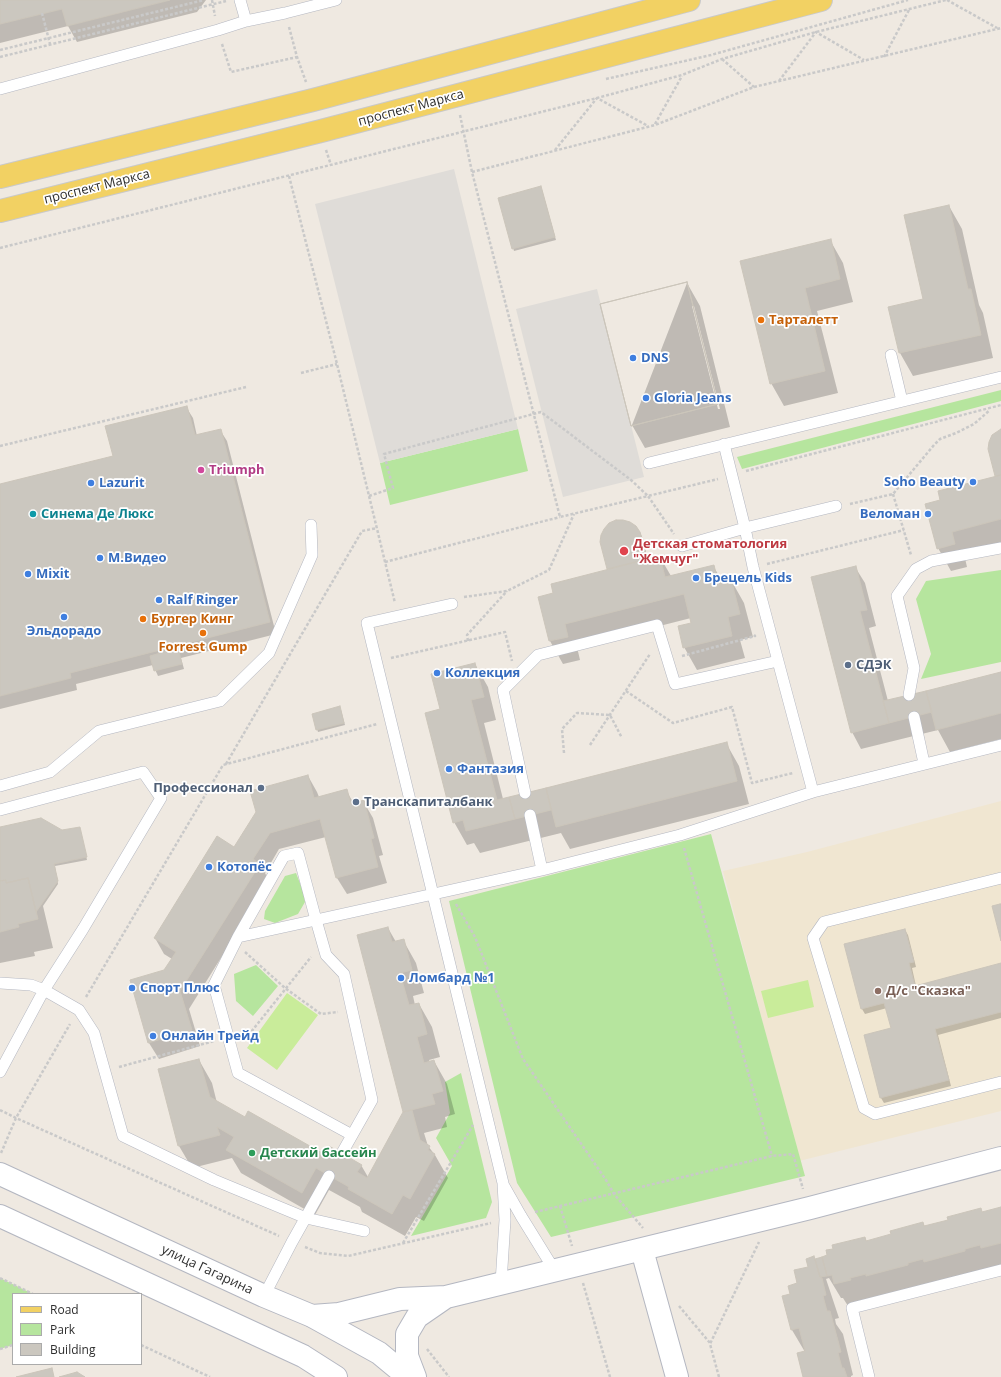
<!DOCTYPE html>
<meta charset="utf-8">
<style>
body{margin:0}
#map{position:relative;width:1001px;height:1377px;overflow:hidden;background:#efe9e1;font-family:"Open Sans",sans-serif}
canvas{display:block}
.legend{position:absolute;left:12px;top:1293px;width:130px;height:72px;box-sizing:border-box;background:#fff;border:1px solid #ababab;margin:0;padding:5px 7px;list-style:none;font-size:12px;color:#2e2e2e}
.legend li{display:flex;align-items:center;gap:8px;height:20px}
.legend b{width:20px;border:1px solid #ababab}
</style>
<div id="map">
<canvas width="1001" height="1377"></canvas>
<ul class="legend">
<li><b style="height:5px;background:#f2d163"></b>Road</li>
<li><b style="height:11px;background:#b6e59e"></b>Park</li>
<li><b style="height:11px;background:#cbc7bf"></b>Building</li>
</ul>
</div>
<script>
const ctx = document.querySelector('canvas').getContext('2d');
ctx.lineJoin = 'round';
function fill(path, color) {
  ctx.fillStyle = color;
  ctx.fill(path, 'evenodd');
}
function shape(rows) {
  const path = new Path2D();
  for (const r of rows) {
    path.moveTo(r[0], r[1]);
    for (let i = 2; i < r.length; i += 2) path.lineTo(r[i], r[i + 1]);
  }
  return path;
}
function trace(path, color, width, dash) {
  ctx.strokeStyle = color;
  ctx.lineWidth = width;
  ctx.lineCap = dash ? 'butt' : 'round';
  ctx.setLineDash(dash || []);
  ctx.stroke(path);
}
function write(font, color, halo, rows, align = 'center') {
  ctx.font = font + ' "Open Sans",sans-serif';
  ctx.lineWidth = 3.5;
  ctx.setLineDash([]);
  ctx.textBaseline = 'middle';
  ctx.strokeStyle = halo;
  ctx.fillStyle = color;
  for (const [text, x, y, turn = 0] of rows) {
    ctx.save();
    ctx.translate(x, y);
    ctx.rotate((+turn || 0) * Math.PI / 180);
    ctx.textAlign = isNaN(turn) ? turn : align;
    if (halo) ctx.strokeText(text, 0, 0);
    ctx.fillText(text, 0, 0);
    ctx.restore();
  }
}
fill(shape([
 [1001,801,1001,1111,799,1161,723,871,807,852]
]), '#f0e6d1');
fill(shape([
 [1001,390,1001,401,742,469,737,457],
 [518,429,528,471,390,505,380,463],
 [1001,570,1001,662,921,679,931,654,916,599,926,581],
 [711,834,805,1176,551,1237,517,1183,449,901],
 [296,873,303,891,305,902,298,914,275,923,264,919,265,911,285,876],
 [256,965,278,986,253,1016,236,1001,234,974],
 [461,1073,492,1202,486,1218,411,1236,452,1166,436,1138,450,1113,445,1082],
 [0,1278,33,1294,13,1294,13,1345,0,1349]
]), '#b6e59e');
fill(shape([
 [808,980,814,1007,768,1018,761,991],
 [287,993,318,1015,277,1070,247,1048]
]), '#c9ec9a');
fill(shape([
 [454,169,518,429,380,463,315,204],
 [597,289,644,477,563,497,516,309]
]), '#dfdcd8');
fill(shape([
 [0,0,206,0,197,12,77,42,68,26,0,43],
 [542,190,556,240,514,251,499,199],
 [949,206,962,229,979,305,983,313,993,358,913,376,900,353,890,308,924,300],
 [830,240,843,263,853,302,817,311,838,393,784,406,771,383,742,262],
 [687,283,700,306,730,427,645,448,632,425],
 [692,306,694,306,720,409,718,409],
 [186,407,193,418,197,436,220,430,227,441,276,634,181,658,184,669,158,676,153,665,76,684,77,690,0,709,0,485,114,457],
 [1001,430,1001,545,964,554,967,567,951,571,938,548,941,501,996,477,989,449],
 [640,532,643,539,648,560,660,557,671,576,713,566,723,582,731,580,744,603,753,637,740,640,745,658,697,670,684,647,692,623,691,618,577,647,580,660,563,664,550,641,539,598,554,594,609,570,601,542],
 [855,567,865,583,876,626,869,628,888,701,1001,673,1001,739,950,752,938,730,861,749,852,732],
 [475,664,488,687,496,720,484,723,503,799,726,743,739,766,749,804,570,849,561,833,480,853,474,843,467,845,454,822,441,710],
 [341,710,345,725,318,732,317,729],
 [308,776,317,792,319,797,346,790,354,804,363,801,373,818,383,855,379,856,387,883,347,894,337,878,326,837,279,849,265,873,269,881,189,1009,200,1046,159,1059,149,1043,165,971,172,959,164,954,155,938,234,848],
 [0,828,62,832,80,828,87,860,55,866,58,884,43,906,53,948,34,952,35,956,0,963],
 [388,928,396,942,403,940,416,963,424,993,413,996,415,1005,419,1004,432,1027,440,1057,429,1060,430,1062,434,1061,447,1084,455,1114,445,1117,447,1127,424,1133,428,1146,435,1155,448,1178,424,1221,416,1217,405,1236,362,1212,360,1207,329,1190,315,1215,241,1173,232,1158,192,1168,179,1146,159,1070,199,1060,212,1083,217,1103,245,1119,324,1156,361,1165,368,1177,404,1112,358,936],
 [905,930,908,935,916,967,912,968,916,986,1001,964,1001,1018,938,1035,951,1086,884,1103,881,1098,892,1029,887,1008,865,1014,862,1009],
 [1001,1208,1001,1268,848,1306,843,1298,841,1298,829,1278,826,1279,839,1318,835,1319,836,1324,843,1334,853,1375,851,1376,851,1377,804,1377,805,1352,792,1330,784,1297,791,1295,814,1258,815,1260,829,1256,834,1249,865,1238,867,1242,892,1235,923,1223,925,1227]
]), '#0003');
const building = shape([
 [0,0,170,0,67,26,62,9,0,24,0,0],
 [541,186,555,237,512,249,498,198,541,186],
 [949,205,968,289,971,289,981,335,899,353,888,307,923,299,904,215,949,205],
 [831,239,840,279,805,288,825,371,770,384,740,261,831,239],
 [687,282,718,404,631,426,600,304,687,282],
 [687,282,718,404,631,426,600,304,687,282],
 [187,406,195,435,221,429,270,622,70,673,71,678,0,696,0,484,113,456,105,426,187,406],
 [1001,429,1001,475,995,476,988,449,989,442,992,435,1001,429],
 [1001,475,1001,519,952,532,955,544,937,549,925,504,940,500,938,491,1001,475],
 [616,520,623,520,630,522,636,526,640,532,647,559,607,569,600,542,601,535,604,529,609,523,616,520],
 [660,556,665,577,714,565,718,582,731,579,740,614,728,617,732,636,683,648,678,626,691,623,684,594,565,624,568,637,549,641,538,597,553,593,551,584,660,556],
 [856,566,867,610,860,611,889,723,851,733,811,577,856,566],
 [178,648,182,664,154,671,150,656,178,648],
 [475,663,484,697,471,700,497,800,509,797,515,819,466,831,463,820,453,823,425,713,440,709,431,674,475,663],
 [1001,672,1001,713,936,730,926,691,1001,672],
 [926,691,932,712,889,723,883,701,926,691],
 [340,706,344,723,316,730,312,714,340,706],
 [727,742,737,781,556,827,546,788,727,742],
 [308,775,314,798,347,789,351,804,364,800,374,838,371,839,378,867,336,878,320,819,270,833,253,859,260,864,180,991,192,1030,148,1043,130,980,164,970,176,952,154,938,217,836,234,847,256,812,250,791,308,775],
 [546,788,551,810,515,819,509,797,546,788],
 [41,818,62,830,80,827,87,857,54,864,58,881,36,912,28,878,6,883,6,880,0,881,0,827,41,818],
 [28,878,38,919,18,924,19,927,0,932,0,881,6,880,6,883,28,878],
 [1000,904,1001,904,1001,941,992,906,1000,904],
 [388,927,392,942,404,939,412,970,400,973,409,1005,419,1003,427,1034,417,1037,424,1063,434,1060,443,1091,432,1094,435,1104,403,1112,357,935,388,927],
 [905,929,914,962,909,963,915,986,1001,963,1001,1012,935,1029,949,1080,880,1098,864,1035,891,1028,884,1003,861,1009,844,944,905,929],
 [199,1059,210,1097,245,1117,248,1111,324,1154,329,1146,362,1165,357,1172,367,1178,403,1112,412,1110,420,1140,430,1146,428,1150,435,1154,410,1199,403,1195,392,1214,348,1189,349,1187,316,1168,302,1193,226,1150,234,1137,217,1127,220,1135,178,1146,158,1069,199,1059],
 [1001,1207,1001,1243,981,1248,980,1245,965,1249,965,1251,924,1262,923,1259,908,1263,908,1265,866,1276,866,1274,850,1278,851,1280,834,1284,832,1275,827,1276,822,1257,827,1255,826,1250,833,1249,832,1245,865,1237,866,1241,891,1234,890,1231,923,1222,924,1226,948,1220,947,1217,981,1208,982,1212,1001,1207],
 [814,1256,820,1277,822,1278,826,1295,823,1296,827,1311,830,1311,841,1352,838,1353,842,1368,844,1368,847,1377,803,1377,797,1353,805,1351,799,1328,791,1330,782,1296,790,1294,788,1286,797,1283,794,1270,808,1267,806,1259,814,1256],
 [822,1257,827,1276,820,1277,815,1259,822,1257],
 [52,1368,54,1377,16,1377,52,1368],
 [77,1372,85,1377,59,1377,77,1372]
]);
fill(building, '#cbc7bf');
trace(building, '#cbc5ba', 1);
const service = shape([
 [240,0,246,21],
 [0,89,218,30,246,21,285,13,336,0],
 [891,355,902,401],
 [724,444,745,528,836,506],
 [649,463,1001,377],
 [452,604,367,623,503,1183,505,1220,501,1283],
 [778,661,813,792],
 [909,695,914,668,897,596,916,569,931,561,1001,548],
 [914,717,924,763],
 [0,786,50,772,99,731,220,701,269,653,312,555,311,525],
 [525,793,503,690,538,655,657,625,675,684,778,661,753,567,745,528,682,546],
 [0,810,143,772,161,798,83,929,44,990,0,1072],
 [530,815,542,870],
 [1001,878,824,922,813,938,864,1108,875,1114,1001,1082],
 [238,937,284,856,298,853,316,920,238,937,214,985,238,1073,352,1135],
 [0,983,31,985,44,990,79,1010,94,1033,123,1136,214,1180,306,1218,364,1231],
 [342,1153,372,1100,344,974,326,955,316,920,542,870,680,835,813,792,1001,745],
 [504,1186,521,1216,555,1271],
 [264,1296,292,1242,329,1176],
 [869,1377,852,1308,1001,1270]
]);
const minor = shape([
 [642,1250,677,1377],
 [312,1316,339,1314,400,1299,446,1297,810,1208,1001,1158],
 [415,1377,407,1356,407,1334,417,1317,446,1297]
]);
const secondary = shape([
 [0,1174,264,1296,312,1316,379,1353,408,1377],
 [0,1216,303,1356,336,1377]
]);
const primary = shape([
 [0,177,313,100,689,0],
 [0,211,321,131,821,0]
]);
trace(service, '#b4b7c1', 12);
trace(minor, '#b4b7c1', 24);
trace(secondary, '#b4b7c1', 24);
trace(primary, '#c9c9c9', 24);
trace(shape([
 [212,0,215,16],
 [947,0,997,28],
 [42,13,50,44],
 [289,27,297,57,306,82],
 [222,44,231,72,297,57],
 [0,50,204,0],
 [0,57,226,1],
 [884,57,910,8],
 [722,59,754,87],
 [606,79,711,55,908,0],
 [779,81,816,32,864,60],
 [460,115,472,172,560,517,648,496,674,534],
 [655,124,682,76],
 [326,150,331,165],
 [555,150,597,98,648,126],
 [472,172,655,125,754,87,1001,28],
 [289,176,337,364,395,603],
 [0,248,597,98,682,75,722,59,816,32,946,0],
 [301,373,337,364],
 [0,446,246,387],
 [746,471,1001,405],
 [893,494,911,555],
 [369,496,393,488,384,454,541,412,631,480,648,496,718,479],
 [850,504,893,494,934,445,940,439,956,433,974,424,990,410],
 [385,562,560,517],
 [767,564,904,530],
 [464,597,507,591,549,570,574,514],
 [468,641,467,635,507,591],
 [682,656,755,636,754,635],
 [391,658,505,632,512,661],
 [626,691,673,723,732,707,752,783,793,773],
 [590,745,650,654],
 [564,753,562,729,577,713,610,715,622,738],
 [226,764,362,531,377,528],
 [684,848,772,1156],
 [456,904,475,937,523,1059,606,1180,614,1194,643,1228],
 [245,952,285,988,321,1014,338,1012],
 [86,997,223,765,377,724],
 [242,1034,251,1032,311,957],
 [119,1067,214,1041],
 [0,1110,16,1118,279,1236],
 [1,1153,16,1118,70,1024],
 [560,1206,572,1246],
 [535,1212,772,1156,793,1154,803,1189],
 [403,1243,473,1125],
 [305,1247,320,1253,348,1256,491,1223],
 [0,1278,33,1294],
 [583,1283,610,1377],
 [679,1306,710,1343],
 [141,1345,210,1377],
 [0,1349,13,1345],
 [427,1349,449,1377],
 [719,1377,710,1344,759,1242]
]), '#c9c9c9', 2.5, [3, 2]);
trace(service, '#fff', 11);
trace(minor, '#fff', 22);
trace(secondary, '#fff', 22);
trace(primary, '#f2d163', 22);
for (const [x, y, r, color] of [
 [761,320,4,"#e8710a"],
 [633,358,4,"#3f7fe0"],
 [646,398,4,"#3f7fe0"],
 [201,470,4,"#d1479c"],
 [973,482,4,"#3f7fe0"],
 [91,483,4,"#3f7fe0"],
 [33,514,4,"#0f9aa8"],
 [928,514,4,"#3f7fe0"],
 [624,551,5,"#e0444e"],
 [100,558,4,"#3f7fe0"],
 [28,574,4,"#3f7fe0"],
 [696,578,4,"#3f7fe0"],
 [159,600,4,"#3f7fe0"],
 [64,617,4,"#3f7fe0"],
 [143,619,4,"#e8710a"],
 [203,633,4,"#e8710a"],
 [848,665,4,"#5c6f8a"],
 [437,673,4,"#3f7fe0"],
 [449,769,4,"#3f7fe0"],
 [261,788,4,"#5c6f8a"],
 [356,802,4,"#5c6f8a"],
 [209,867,4,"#3f7fe0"],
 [401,978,4,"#3f7fe0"],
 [132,988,4,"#3f7fe0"],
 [878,991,4,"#8d6e63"],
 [153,1036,4,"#3f7fe0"],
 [252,1153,4,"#2e9e5b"]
]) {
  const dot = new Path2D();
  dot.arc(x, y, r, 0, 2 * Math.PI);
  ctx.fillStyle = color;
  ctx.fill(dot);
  trace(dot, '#fff', 1.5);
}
write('13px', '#2e2e2e', '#fff', [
 ["проспект Маркса",411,108,-15],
 ["проспект Маркса",97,187,-14],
 ["улица Гагарина",207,1270,25]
]);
write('bold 13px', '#c56008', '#fff', [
 ["Тарталетт",769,320],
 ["Бургер Кинг",151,619],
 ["Forrest Gump",203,647,"center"]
], 'left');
write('bold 13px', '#366cbe', '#fff', [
 ["DNS",641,358],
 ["Gloria Jeans",654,398],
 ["Soho Beauty",965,482,"right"],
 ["Lazurit",99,483],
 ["Веломан",920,514,"right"],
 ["М.Видео",108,558],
 ["Mixit",36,574],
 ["Брецель Kids",704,578],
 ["Ralf Ringer",167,600],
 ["Эльдорадо",64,631,"center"],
 ["Коллекция",445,673],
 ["Фантазия",457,769],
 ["Котопёс",217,867],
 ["Ломбард №1",409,978],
 ["Спорт Плюс",140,988],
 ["Онлайн Трейд",161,1036]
], 'left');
write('bold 13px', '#b23c85', '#fff', [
 ["Triumph",209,470]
], 'left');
write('bold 13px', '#0d838f', '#fff', [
 ["Синема Де Люкс",41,514]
], 'left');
write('bold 13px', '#be3a42', '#fff', [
 ["Детская стоматология",633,544],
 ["\"Жемчуг\"",633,559]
], 'left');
write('bold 13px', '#4e5e75', '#fff', [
 ["СДЭК",856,665],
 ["Профессионал",253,788,"right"],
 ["Транскапиталбанк",364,802]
], 'left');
write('bold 13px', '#785e54', '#fff', [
 ["Д/с \"Сказка\"",886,991]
], 'left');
write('bold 13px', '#27864d', '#fff', [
 ["Детский бассейн",260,1153]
], 'left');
</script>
